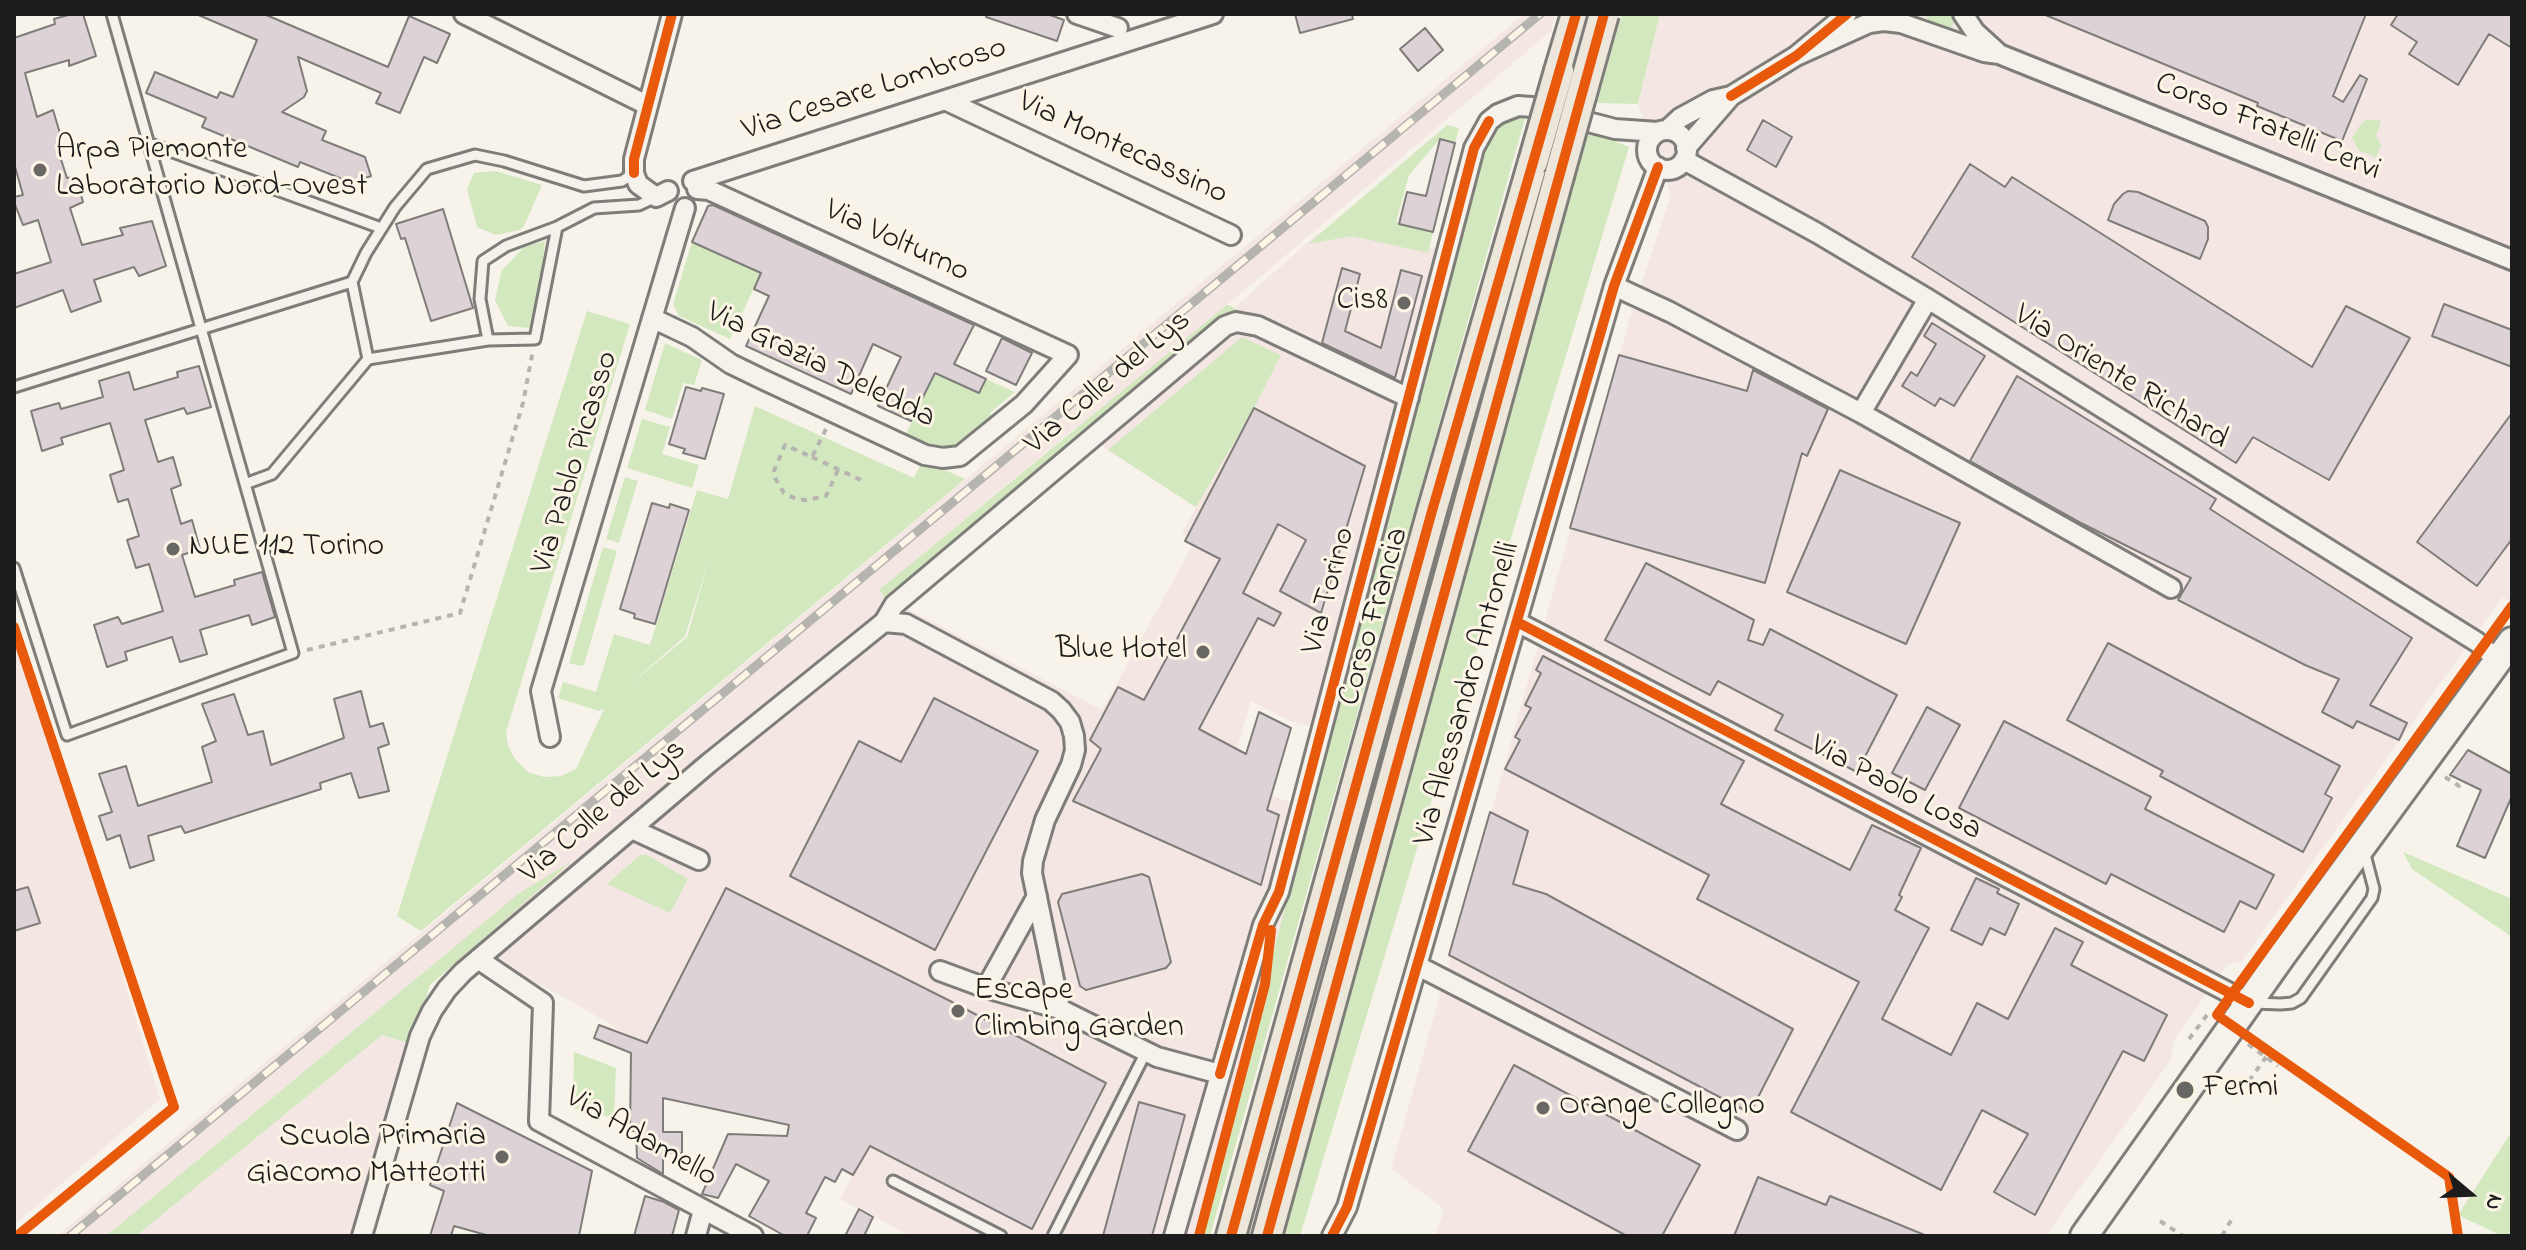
<!DOCTYPE html>
<style>
body{margin:0}
#map{position:relative;width:2526px;height:1250px;overflow:hidden;background:#f7f3ea;font-family:"Indie Flower",sans-serif}
canvas{display:block}
.frame{position:absolute;inset:0;border:16px solid #1c1c1c;pointer-events:none}
.north{position:absolute;left:2430px;top:1154px;width:80px;height:80px;-webkit-text-stroke:6px #fcf5e5;paint-order:stroke;rotate:109deg;font-size:22px;font-weight:700;line-height:32px;text-align:center;color:#1c1c1c}
.north::after{content:'';display:block;margin:auto;width:28px;height:36px;background:#1c1c1c;clip-path:polygon(50% 0,100% 100%,50% 72%,0 100%)}
</style>
<div id="map">
<canvas width="2526" height="1250"></canvas>
<div class="frame"></div>
<div class="north">N</div>
</div>
<script>
const ctx = document.querySelector('canvas').getContext('2d');
ctx.lineJoin = 'round';
function fill(path, color) {
  ctx.fillStyle = color;
  ctx.fill(path, 'evenodd');
}
function shape(rows) {
  const path = new Path2D();
  for (const r of rows) {
    if (r.length === 3) {
      path.moveTo(r[0] + r[2], r[1]);
      path.arc(r[0], r[1], r[2], 0, 2 * Math.PI);
      continue;
    }
    path.moveTo(r[0], r[1]);
    for (let i = 2; i < r.length; i += 2) path.lineTo(r[i], r[i + 1]);
  }
  return path;
}
function trace(path, color, width, dash) {
  ctx.strokeStyle = color;
  ctx.lineWidth = width;
  ctx.lineCap = dash ? 'butt' : 'round';
  ctx.setLineDash(dash || []);
  ctx.stroke(path);
}
function write(font, color, halo, rows, align = 'center') {
  ctx.font = font + ' "Indie Flower",sans-serif';
  ctx.lineWidth = 6;
  ctx.setLineDash([]);
  ctx.textBaseline = 'middle';
  ctx.strokeStyle = halo;
  ctx.fillStyle = color;
  for (const [text, x, y, turn = 0] of rows) {
    ctx.save();
    ctx.translate(x, y);
    ctx.rotate((+turn || 0) * Math.PI / 180);
    ctx.textAlign = isNaN(turn) ? turn : align;
    if (halo) ctx.strokeText(text, 0, 0);
    ctx.fillText(text, 0, 0);
    ctx.restore();
  }
}
fill(shape([
 [1524,14,1555,14,1551,31,1227,305,1235,307,1318,233,1351,228,1457,253,1331,732,1290,721,1251,701,1228,779,1292,803,1309,817,1199,1236,911,1236,840,1199,864,1155,625,1034,575,1003,459,943,106,1236,57,1236],
 [1075,428,1196,508,1182,533,1195,541,1102,710,885,597,879,591],
 [1660,14,2512,14,2512,602,2502,597,2242,961,2227,965,2174,1040,2170,1061,2046,1236,1435,1236,1444,1209,1391,1169,1629,321,1671,195,1638,104],
 [14,612,160,1099,14,1225],
 [382,1035,412,1044,357,1236,136,1236]
]), '#f4e7e3');
fill(shape([
 [1622,14,1660,14,1638,104,1597,103],
 [1923,14,1954,14,1955,19,1952,27,1940,30],
 [1526,115,1210,1236,1199,1236,1489,130],
 [2367,119,2381,121,2376,136,2381,145,2376,157,2359,151,2352,138,2360,125],
 [1447,125,1459,128,1455,143,1440,139,1409,175,1396,222,1433,232,1428,253,1352,236,1308,244],
 [1588,130,1629,147,1300,1236,1281,1236],
 [496,171,542,185,524,226,520,230,496,235,477,227,467,189,474,173],
 [545,241,538,313,529,328,508,326,495,300,502,270,524,247],
 [692,242,761,273,730,339,679,316,673,304],
 [1227,305,1260,320,1232,317,885,597,879,590],
 [587,311,630,324,506,732,508,746,515,759,528,772,544,777,561,776,576,769,604,709,599,711,558,698,563,682,596,692,614,634,650,645,697,490,728,499,755,406,914,478,923,460,965,479,421,931,397,916],
 [710,557,687,637,627,687,685,636],
 [1242,337,1281,355,1254,408,1196,507,1108,450],
 [665,343,702,360,694,385,683,383,672,419,645,410],
 [935,373,978,393,986,379,1015,392,990,413,994,420,959,449,943,450,906,434],
 [642,419,670,427,662,454,699,465,692,488,627,468],
 [625,477,638,481,619,543,606,539],
 [603,547,617,551,584,665,580,666,569,663],
 [2403,852,2512,899,2512,937,2412,869],
 [640,855,647,855,688,879,670,913,607,884],
 [572,861,430,985,412,1044,382,1035,136,1236,106,1236,518,894],
 [574,1052,616,1068,614,1118,573,1108],
 [2512,1131,2512,1236,2502,1236,2458,1215]
]), '#d3e8bf');
const building = shape([
 [72,14,83,14,96,56,69,66,69,60,25,73,37,117,53,110,62,140,56,144,67,178,76,177,83,202,70,208,82,245,123,235,120,228,152,221,166,266,139,276,134,267,94,280,101,301,71,312,63,290,14,308,14,274,51,262,38,220,23,225,14,202,14,197,23,195,14,163,14,38,55,24,54,19,72,14],
 [196,14,264,14,388,67,409,16,450,34,437,63,424,57,400,113,376,103,381,93,298,57,307,91,304,97,282,112,326,131,322,140,365,157,371,176,352,183,300,162,298,167,202,127,206,118,146,93,155,72,217,98,220,92,233,97,257,40,196,14],
 [986,14,1047,14,1064,20,1057,41,986,17,986,14],
 [1295,14,1352,14,1353,19,1300,33,1295,14],
 [2043,14,2366,14,2333,96,2343,102,2360,75,2367,79,2342,141,2257,106,2258,103,2043,14],
 [2398,14,2512,14,2512,48,2489,34,2458,85,2409,54,2417,42,2391,25,2398,14],
 [1425,28,1443,50,1418,71,1400,49,1425,28],
 [1763,120,1792,137,1776,167,1747,150,1763,120],
 [1440,139,1455,143,1433,232,1399,224,1407,192,1426,196,1440,139],
 [1970,164,2005,187,2012,177,2312,367,2346,306,2410,338,2329,480,2253,437,2236,463,1912,257,1970,164],
 [2128,191,2138,192,2205,221,2208,227,2208,239,2200,259,2108,220,2114,204,2123,194,2128,191],
 [713,205,974,325,954,364,986,379,979,393,935,373,911,421,878,406,901,357,873,344,851,394,746,346,769,296,754,289,761,273,692,242,708,206,713,205],
 [443,209,473,308,431,321,405,238,401,239,396,224,443,209],
 [1342,268,1360,274,1345,331,1381,348,1401,270,1422,276,1395,378,1322,343,1342,268],
 [2444,304,2512,330,2512,367,2432,336,2444,304],
 [1932,323,1985,356,1954,406,1940,398,1935,406,1902,386,1911,372,1917,376,1936,344,1924,336,1932,323],
 [1002,338,1032,353,1016,385,986,371,1002,338],
 [1619,355,1747,391,1753,370,1828,409,1807,456,1802,453,1765,583,1570,528,1619,355],
 [199,366,211,407,187,414,184,408,145,420,158,462,173,457,181,485,171,489,181,524,192,520,200,549,182,555,195,597,235,585,234,580,262,572,275,617,252,625,249,615,200,630,207,654,180,662,172,637,125,652,127,660,107,667,94,625,118,617,122,624,163,611,149,564,136,568,127,540,139,536,128,499,118,502,110,475,124,470,110,423,61,438,63,444,42,451,31,411,59,403,61,409,103,397,99,381,129,372,134,390,178,377,177,372,199,366],
 [2017,376,2216,499,2210,509,2412,638,2370,705,2407,723,2399,740,2357,721,2353,728,2322,712,2339,679,2305,665,2178,600,2191,578,2083,524,1970,461,2017,376],
 [686,387,701,391,702,388,724,394,705,459,683,453,685,449,669,444,686,387],
 [1254,408,1365,466,1321,613,1280,591,1306,540,1278,524,1243,593,1281,613,1274,626,1258,618,1199,729,1246,754,1259,712,1291,728,1267,810,1279,815,1261,885,1073,801,1101,749,1090,740,1118,687,1144,700,1220,559,1185,541,1254,408],
 [2512,413,2512,539,2477,586,2417,542,2512,413],
 [1840,470,1960,523,1906,644,1787,592,1840,470],
 [652,503,669,508,670,504,689,510,655,624,634,618,635,614,620,609,652,503],
 [1646,563,1754,620,1748,640,1763,645,1770,629,1897,695,1857,772,1775,730,1783,715,1718,681,1710,695,1605,640,1646,563],
 [2108,643,2340,766,2325,794,2332,798,2303,852,2160,776,2163,771,2067,720,2108,643],
 [1543,656,1744,761,1721,804,1850,870,1872,825,1921,848,1899,895,1902,897,1895,910,1929,928,1882,1019,1951,1055,1977,1003,2008,1019,2055,928,2083,942,2071,965,2167,1015,2144,1061,2123,1051,2035,1215,1994,1192,2028,1134,1982,1110,1941,1190,1791,1112,1859,982,1697,899,1709,875,1505,769,1520,740,1515,737,1531,708,1525,705,1541,673,1536,670,1543,656],
 [361,691,370,727,383,723,389,744,378,748,389,791,359,798,351,773,320,783,321,789,185,833,181,826,148,836,154,860,130,868,120,835,107,840,99,816,112,812,99,774,126,766,138,806,212,782,202,747,216,741,202,704,234,694,248,735,263,731,271,765,344,738,334,699,361,691],
 [934,698,1038,751,935,950,790,876,859,741,901,762,934,698],
 [1927,707,1960,725,1925,790,1892,773,1927,707],
 [2004,721,2151,797,2145,809,2274,875,2256,909,2240,901,2224,932,2111,874,2106,884,1959,808,2004,721],
 [2468,750,2512,774,2512,796,2485,858,2457,846,2481,790,2450,775,2468,750],
 [1490,812,1528,831,1513,884,1546,894,1793,1029,1750,1113,1449,955,1490,812],
 [1142,874,1149,877,1171,962,1166,968,1086,990,1080,986,1058,902,1062,894,1142,874],
 [1976,878,1999,889,1997,893,2019,904,2005,935,1990,928,1982,945,1951,930,1976,878],
 [28,887,40,923,14,931,14,891,28,887],
 [726,888,954,1003,1106,1083,1032,1229,870,1146,853,1175,842,1169,835,1182,825,1177,806,1213,816,1218,807,1236,785,1236,749,1216,769,1181,736,1164,718,1198,702,1194,728,1134,787,1136,789,1125,663,1098,663,1132,682,1132,682,1153,663,1153,663,1174,637,1158,636,1131,630,1131,631,1053,594,1038,599,1025,647,1043,726,888],
 [1514,1065,1700,1165,1662,1236,1627,1236,1468,1151,1514,1065],
 [1139,1102,1185,1115,1152,1236,1103,1236,1139,1102],
 [457,1103,592,1171,579,1236,490,1236,454,1226,451,1236,430,1236,444,1191,430,1185,457,1103],
 [1758,1177,1826,1205,1830,1196,1927,1236,1734,1236,1758,1177],
 [645,1196,664,1202,679,1210,672,1236,634,1236,645,1196],
 [859,1209,873,1217,864,1236,845,1236,859,1209]
]);
fill(building, '#ddd3d6');
trace(building, '#7f7d79', 2);
const lane = shape([
 [148,143,381,228],
 [488,340,480,299,483,261,506,246,557,227],
 [368,359,488,340,535,339,557,227,594,208,639,205,656,197],
 [14,387,352,282,366,253,395,207,427,169,475,155,504,161,584,186,622,181,634,173],
 [245,484,272,474,368,359,352,282],
 [14,568,67,735,293,653,112,14],
 [2253,1003,2281,1004,2292,1003,2301,998,2372,898,2374,889,2364,851],
 [893,1181,1001,1236],
 [1053,1236,1146,1052]
]);
const street = shape([
 [464,14,647,105],
 [1077,14,1118,28],
 [1963,14,1975,32,1997,52],
 [1796,56,1869,23,1884,21,1901,23,1984,52,1999,54,2512,260],
 [945,100,1231,235],
 [1592,123,1615,129,1658,132],
 [1667,130,1680,118,1713,100,1731,96,1796,56,1847,14],
 [1667,150,20],
 [1686,148,1731,96],
 [1684,160,1817,233,1928,299,2477,642,2498,660],
 [693,181,1213,14],
 [668,191,656,197,638,184,634,173,634,159,672,14],
 [1614,286,1670,312,1861,413,2171,588],
 [652,318,692,337,731,364,764,380,925,455,943,458,960,456,1024,404,1068,355,709,190,697,189],
 [1861,413,1928,299],
 [884,622,906,624,1051,701,1061,710,1070,722,1074,736,1075,750,1071,765,1045,820,1033,861,1032,873,1060,1009],
 [1517,622,2249,1003],
 [550,737,541,691,685,208],
 [632,829,699,860],
 [478,959,543,1003,539,1121,753,1236],
 [1418,966,1737,1130],
 [940,971,986,988,1060,1009,1157,1057,1220,1074],
 [986,988,1037,896],
 [362,1236,420,1036,432,1011,447,989,463,972,709,763,884,622,894,605,1225,326,1236,322,1258,326,1409,398],
 [696,1236,703,1210],
 [1174,1236,1263,925,1279,892,1474,148,1489,121,1498,114,1518,106,1532,107],
 [1332,1236,1347,1207,1614,286,1658,167]
]);
const secondary = shape([
 [2084,1236,2281,957,2512,641]
]);
const primary = shape([
 [1559,71,1576,14],
 [1231,1236,1432,511,1533,162],
 [1267,1236,1559,176]
]);
trace(lane, '#7f7d79', 15);
trace(street, '#7f7d79', 24);
trace(secondary, '#7f7d79', 32);
trace(primary, '#7f7d79', 34);
trace(shape([
 [826,429,812,457,785,445,774,471,775,478,784,493,796,499,806,500,826,496,838,470],
 [812,457,865,482],
 [307,650,460,613,523,403,533,350],
 [2445,777,2459,786,2462,781],
 [2189,1039,2207,1015],
 [2248,1044,2278,1066],
 [2249,1081,2266,1057],
 [2160,1221,2183,1236],
 [2222,1236,2233,1217]
]), '#b6b4af', 4, [6, 6]);
trace(lane, '#f5f2ec', 9);
trace(street, '#f5f2ec', 18);
trace(secondary, '#f5f2ec', 26);
trace(primary, '#ece7da', 28);
const rail = shape([
 [70,1236,1540,14]
]);
trace(rail, '#b6b4af', 9);
trace(rail, '#fcf5e5', 6, [18]);
const primaryBridge = shape([
 [1533,162,1559,71],
 [1559,176,1604,14]
]);
trace(primaryBridge, '#7f7d79', 34, []);
trace(primaryBridge, '#ece7da', 28);
trace(shape([
 [1731,96,1796,56,1847,14],
 [634,173,634,159,672,14],
 [1517,622,2249,1003],
 [14,627,174,1107,17,1236],
 [1220,1074,1263,925,1279,892,1474,148,1489,121],
 [1199,1236,1265,984,1271,930],
 [1231,1236,1432,511,1576,14],
 [1267,1236,1604,14],
 [1332,1236,1347,1207,1614,286,1658,167],
 [2458,1236,2449,1177,2217,1015,2512,606]
]), '#e8590c', 10);
for (const [x, y, r, color] of [
 [40,170,8,"#696764"],
 [1404,303,8,"#696764"],
 [173,549,8,"#696764"],
 [1203,652,8,"#696764"],
 [958,1011,8,"#696764"],
 [2185,1090,10,"#696764"],
 [1543,1108,8,"#696764"],
 [502,1157,8,"#696764"]
]) {
  const dot = new Path2D();
  dot.arc(x, y, r, 0, 2 * Math.PI);
  ctx.fillStyle = color;
  ctx.fill(dot);
  trace(dot, '#fcf5e5', 3);
}
write('32px', '#1c1c1c', '#fcf5e5', [
 ["Via Cesare Lombroso",875,91,-18],
 ["Corso Fratelli Cervi",2267,129,22],
 ["Via Montecassino",1122,150,25],
 ["Via Volturno",896,243,25],
 ["Via Grazia Deledda",820,367,26],
 ["Via Oriente Richard",2120,379,32],
 ["Via Colle del Lys",1109,384,-40],
 ["Via Pablo Picasso",577,463,-73],
 ["Via Torino",1331,591,-75],
 ["Corso Francia",1376,617,-74],
 ["Via Alessandro Antonelli",1469,694,-74],
 ["Via Paolo Losa",1895,790,28],
 ["Via Colle del Lys",604,813,-40],
 ["Via Adamello",640,1139,30]
]);
write('32px', '#1c1c1c', '#fcf5e5', [
 ["Arpa Piemonte",56,152],
 ["Laboratorio Nord-Ovest",56,189],
 ["Cis8",1388,303,"right"],
 ["NUE 112 Torino",189,549],
 ["Blue Hotel",1187,652,"right"],
 ["Escape",974,993],
 ["Climbing Garden",974,1030],
 ["Fermi",2203,1090],
 ["Orange Collegno",1559,1108],
 ["Scuola Primaria",486,1139,"right"],
 ["Giacomo Matteotti",486,1176,"right"]
], 'left');
</script>
